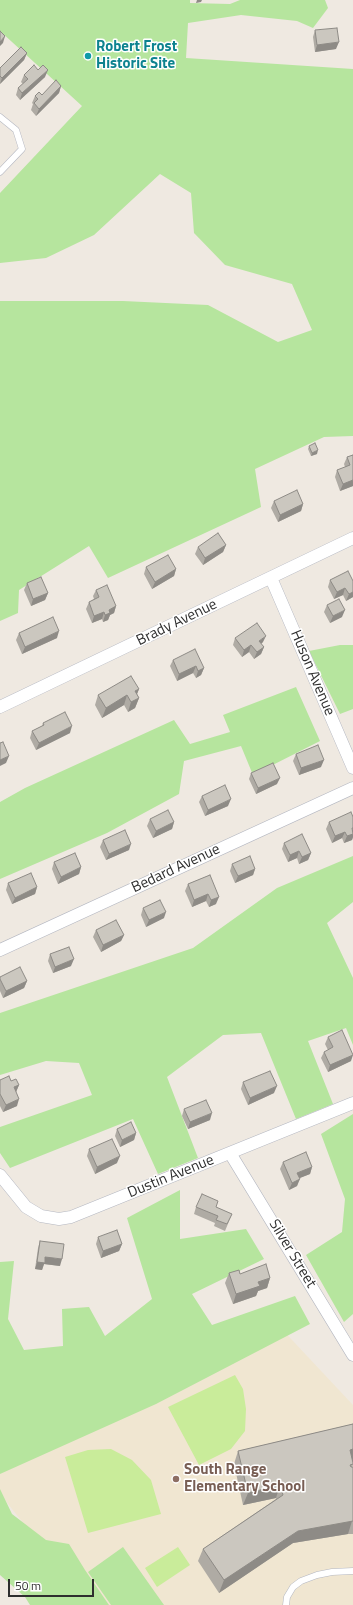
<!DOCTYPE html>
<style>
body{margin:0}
#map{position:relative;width:353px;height:1605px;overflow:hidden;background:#efe9e1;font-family:"Titillium Web",sans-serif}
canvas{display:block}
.scale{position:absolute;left:8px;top:1579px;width:86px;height:18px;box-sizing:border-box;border:2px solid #2e2e2e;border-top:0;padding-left:5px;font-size:12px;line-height:14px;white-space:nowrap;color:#2e2e2e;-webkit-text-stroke:3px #fff;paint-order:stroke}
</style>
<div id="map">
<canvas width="353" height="1605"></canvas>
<div class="scale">50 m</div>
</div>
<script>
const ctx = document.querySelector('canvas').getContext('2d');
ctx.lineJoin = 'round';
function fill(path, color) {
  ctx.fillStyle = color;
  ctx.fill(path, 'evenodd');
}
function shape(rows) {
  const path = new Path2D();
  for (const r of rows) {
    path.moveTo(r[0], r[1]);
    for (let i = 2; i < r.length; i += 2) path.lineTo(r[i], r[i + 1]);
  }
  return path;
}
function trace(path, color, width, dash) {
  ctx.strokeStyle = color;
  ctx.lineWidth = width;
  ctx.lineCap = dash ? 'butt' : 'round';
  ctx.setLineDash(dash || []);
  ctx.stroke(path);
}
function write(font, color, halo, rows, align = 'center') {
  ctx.font = font + ' "Titillium Web",sans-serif';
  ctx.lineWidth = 3;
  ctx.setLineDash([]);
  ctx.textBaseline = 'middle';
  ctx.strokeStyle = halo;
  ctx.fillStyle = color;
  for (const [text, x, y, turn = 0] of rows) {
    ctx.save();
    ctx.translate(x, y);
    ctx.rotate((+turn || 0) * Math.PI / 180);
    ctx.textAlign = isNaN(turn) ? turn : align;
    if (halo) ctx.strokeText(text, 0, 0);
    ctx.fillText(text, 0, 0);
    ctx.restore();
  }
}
fill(shape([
 [278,1325,353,1405,353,1605,89,1605,0,1494,0,1464]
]), '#f0e6d1');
fill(shape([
 [0,0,190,0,190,3,230,4,240,0,325,0,328,8,313,28,297,21,241,15,188,23,186,58,353,69,353,436,324,437,255,469,261,507,108,578,89,546,19,590,18,613,0,621,0,301,123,301,208,305,278,342,312,330,292,284,225,265,194,233,191,193,160,174,94,235,46,258,0,263,0,193,82,106,0,31],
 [340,645,353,645,353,709,340,714,309,651],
 [296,687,320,741,253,775,241,746,184,761,179,794,107,833,0,879,0,802,25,788,174,720,190,744,230,732,223,715],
 [353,856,353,902,327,923,353,978,353,1045,346,1028,308,1041,333,1104,296,1119,261,1033,223,1035,167,1077,198,1158,158,1174,133,1119,10,1168,0,1153,0,1127,92,1095,79,1063,46,1061,0,1075,0,1013,193,948,277,888],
 [353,1114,353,1314,344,1322,306,1255,342,1232,345,1199,321,1134],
 [180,1190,180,1239,246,1229,264,1259,192,1294,212,1325,295,1296,310,1324,156,1404,0,1474,0,1262,14,1261,8,1319,24,1350,63,1346,62,1309,89,1307,105,1336,152,1299,127,1218],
 [0,1489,12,1514,46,1540,69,1544,85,1570,109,1605,30,1605,25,1597,0,1575],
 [123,1547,164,1605,111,1605,88,1572]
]), '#b6e59e');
fill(shape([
 [235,1375,243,1389,246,1409,245,1431,231,1449,199,1465,168,1407],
 [111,1449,132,1460,151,1480,161,1514,88,1533,65,1457,88,1450],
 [178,1547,190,1565,157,1587,145,1568]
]), '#c9ec9a');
const service = shape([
 [0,117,16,130,22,149,0,172],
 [286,1605,287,1597,293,1587,301,1581,317,1575,332,1572,353,1571]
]);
const minor = shape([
 [271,578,353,768],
 [0,707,353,538],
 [0,950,353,788],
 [230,1153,353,1355],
 [0,1175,26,1207,41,1216,59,1219,71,1217,353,1103]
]);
trace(service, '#b4b7c1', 7);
trace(minor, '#b4b7c1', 13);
trace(service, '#fff', 6);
trace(minor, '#fff', 12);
fill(shape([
 [315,30,336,49,315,52,313,37],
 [27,53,24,60,0,84,0,68],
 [38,70,45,77,20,100,16,95,18,88,23,84,21,82,24,75],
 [61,86,59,93,36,116,31,110,33,104,32,103,35,96,42,95],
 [309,446,317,454,311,456,308,449],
 [353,455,353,486,340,491,335,477,337,470,345,467,344,464,347,457],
 [274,501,303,504,301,511,278,522,271,508],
 [226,545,223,552,203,565,195,554,198,547],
 [146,567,176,569,174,576,152,589,144,574],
 [330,580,353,581,353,597,346,601,343,595,334,599,328,587],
 [27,583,48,593,45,600,31,606,24,590],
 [96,590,116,606,114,613,110,615,108,620,103,622,102,619,92,623,86,609,89,602,94,599,93,596],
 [327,605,342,617,330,623,324,612],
 [19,633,57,638,22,654,16,640],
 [235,638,263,642,261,644,264,647,261,654,254,659,249,652,242,657,233,645],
 [173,660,204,668,201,675,196,678,193,673,177,681,170,666],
 [139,689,137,694,139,698,135,708,128,712,124,705,102,718,95,705,98,695],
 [43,723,70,733,36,750,30,738,32,731,42,726],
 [296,754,321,767,299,775,293,761],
 [251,773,277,784,256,794,249,779],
 [202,796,228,806,205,816,199,802],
 [353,817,353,837,352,840,344,843,342,838,332,843,326,829,329,822],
 [150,819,174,822,172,829,153,838,147,826],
 [103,840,129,850,106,860,100,847],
 [284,843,311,853,308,860,299,864,297,858,288,862,282,849],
 [54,862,81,867,79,874,58,884,52,869],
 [232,864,255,869,253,875,235,883,230,871],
 [210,875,216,904,209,907,206,901,192,907,185,891,188,884],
 [8,883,37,887,35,894,12,904,6,890],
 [143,908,164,918,146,927,141,915],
 [96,930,124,935,121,941,101,952,93,937],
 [50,954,71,966,53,973,48,961],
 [0,977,27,981,24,988,3,998,0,991],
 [328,1037,351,1061,328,1072,321,1058,324,1052,328,1050,325,1044],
 [0,1080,11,1081,19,1085,16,1092,17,1106,3,1112,0,1106],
 [243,1082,274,1093,248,1105,241,1089],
 [184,1109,210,1120,188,1129,182,1116],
 [117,1129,136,1133,134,1140,120,1147,115,1136],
 [89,1149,117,1163,95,1174,87,1156],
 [283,1162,312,1167,310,1174,299,1178,297,1186,289,1190,280,1169],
 [196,1207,216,1207,232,1214,225,1231,214,1226,215,1223,194,1214],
 [98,1237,122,1244,119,1251,101,1258,96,1244],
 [40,1241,60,1266,44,1264,42,1270,35,1269,38,1248],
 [229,1273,240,1274,270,1278,267,1288,258,1291,256,1296,233,1304,225,1283],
 [353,1424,353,1465,352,1467,353,1467,353,1534,348,1534,293,1543,219,1593,198,1561,203,1549,276,1499,276,1498,243,1505,234,1464,238,1451]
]), '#afaba4');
fill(shape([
 [197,0,202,0,201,2,196,3],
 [5,36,3,43,0,46,0,42],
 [339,42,336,49,315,52,317,45],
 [27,53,24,60,0,84,2,78],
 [48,70,45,77,20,100,22,93],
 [61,86,59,93,36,116,39,109],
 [318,450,317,454,311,456,312,453],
 [353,480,353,486,340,491,343,484],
 [303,504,301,511,278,522,280,515],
 [226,545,223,552,203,565,205,558],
 [176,569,174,576,152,589,155,582],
 [345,588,343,595,334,599,337,592],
 [353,592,353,597,346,601,349,594],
 [48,593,45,600,31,606,33,599],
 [116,606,114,613,110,615,108,620,103,622,105,615,109,610],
 [345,610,342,617,330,623,333,616],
 [104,612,102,619,92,623,94,616],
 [59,631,57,638,22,654,25,647],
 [266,636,263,642,256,648,259,641],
 [251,645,249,652,242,657,244,650],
 [264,647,261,654,254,659,257,652],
 [196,666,193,673,177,681,179,674],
 [204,668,201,675,196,678,198,671],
 [139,689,135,699,135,691],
 [127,695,124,705,102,718,106,708],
 [139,698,135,708,128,712,131,702],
 [72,726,70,733,36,750,39,743],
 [9,756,6,763,0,766,0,760],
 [324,760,321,767,299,775,301,768],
 [280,778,277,784,256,794,258,788],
 [231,799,228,806,205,816,208,810],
 [174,822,172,829,153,838,156,831],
 [345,832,342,838,332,843,335,836],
 [353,834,353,837,352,840,344,843,347,836],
 [131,844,129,850,106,860,109,854],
 [299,851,297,858,288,862,290,855],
 [311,853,308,860,299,864,302,857],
 [81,867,79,874,58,884,61,877],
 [255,869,253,875,235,883,238,876],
 [37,887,35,894,12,904,15,898],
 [208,894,206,901,192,907,194,900],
 [219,897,216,904,209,907,211,900],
 [166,912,164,918,146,927,149,920],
 [124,935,121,941,101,952,103,945],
 [74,959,71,966,53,973,55,967],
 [27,981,24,988,3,998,6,991],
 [353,1055,351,1061,328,1072,330,1065],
 [19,1085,16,1092,14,1087],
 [277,1086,274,1093,248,1105,250,1098],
 [19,1099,17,1106,3,1112,6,1105],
 [212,1113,210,1120,188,1129,190,1122],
 [136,1133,134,1140,120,1147,122,1140],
 [120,1156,117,1163,95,1174,97,1167],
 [312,1167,310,1174,295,1180,297,1173],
 [300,1179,297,1186,289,1190,292,1183],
 [122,1244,119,1251,101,1258,103,1251],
 [45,1257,62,1259,60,1266,44,1264,42,1270,35,1269,37,1262],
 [270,1278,267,1288,258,1291,256,1296,233,1304,236,1294,258,1282],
 [353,1449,353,1461,345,1463,350,1450],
 [280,1485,276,1498,243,1505,248,1493],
 [352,1521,348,1534,293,1543,219,1593,224,1580,298,1531]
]), '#8e8b86');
const building = shape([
 [337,28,339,42,317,45,315,30,337,28],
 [0,31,5,36,0,42,0,31],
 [21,47,27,53,2,78,0,76,0,68,21,47],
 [34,65,38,70,43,65,48,70,22,93,18,88,28,79,24,75,34,65],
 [56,80,61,86,39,109,34,103,38,99,35,96,39,92,42,95,56,80],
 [315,443,318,450,312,453,309,446,315,443],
 [353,455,353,480,343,484,337,470,350,465,347,457,353,455],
 [297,490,303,504,280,515,274,501,297,490],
 [218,533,226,545,205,558,198,547,218,533],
 [168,555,176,569,155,582,146,567,168,555],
 [348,571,353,581,353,592,349,594,345,588,337,592,330,580,348,571],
 [41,577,48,593,33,599,27,583,41,577],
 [107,585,116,606,109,610,110,613,105,615,104,612,94,616,89,602,99,597,96,590,107,585],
 [339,599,345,610,333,616,327,605,339,599],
 [53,617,59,631,25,647,19,633,53,617],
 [257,623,266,636,259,641,264,647,257,652,251,645,244,650,235,638,257,623],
 [195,649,204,668,198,671,196,666,179,674,173,660,195,649],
 [131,676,139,689,135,691,139,698,131,702,127,695,106,708,98,695,131,676],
 [65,712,72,726,39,743,32,731,44,725,43,723,65,712],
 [3,742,9,756,0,760,0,743,3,742],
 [318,745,324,760,301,768,296,754,318,745],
 [273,763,280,778,258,788,251,773,273,763],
 [225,785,231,799,208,810,202,796,225,785],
 [168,810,174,822,156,831,150,819,168,810],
 [351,812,353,817,353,828,352,828,353,834,347,836,345,832,335,836,329,822,351,812],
 [125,830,131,844,109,854,103,840,125,830],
 [302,834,311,853,302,857,299,851,290,855,284,843,302,834],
 [75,853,81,867,61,877,54,862,75,853],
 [250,856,255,869,238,876,232,864,250,856],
 [31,873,37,887,15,898,8,883,31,873],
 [210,875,219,897,211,900,208,894,194,900,188,884,210,875],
 [160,900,166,912,149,920,143,908,160,900],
 [116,920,124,935,103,945,96,930,116,920],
 [69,947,74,959,55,967,50,954,69,947],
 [20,967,27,981,6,991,0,979,0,977,20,967],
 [342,1030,353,1055,330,1065,324,1052,333,1047,328,1037,342,1030],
 [270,1071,277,1086,250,1098,243,1082,270,1071],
 [9,1076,11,1081,16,1079,19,1085,14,1087,19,1099,6,1105,0,1094,0,1080,9,1076],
 [206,1100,212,1113,190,1122,184,1109,206,1100],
 [131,1122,136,1133,122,1140,117,1129,131,1122],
 [112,1139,120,1156,97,1167,89,1149,112,1139],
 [306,1152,312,1167,297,1173,300,1179,292,1183,283,1162,306,1152],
 [202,1194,218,1201,216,1207,232,1214,227,1224,216,1220,218,1216,196,1207,202,1194],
 [117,1230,122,1244,103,1251,98,1237,117,1230],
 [40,1241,64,1244,62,1259,45,1257,45,1263,37,1262,40,1241],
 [266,1264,270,1278,258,1282,260,1286,236,1294,229,1273,239,1270,240,1274,266,1264],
 [353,1424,353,1449,350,1450,353,1463,353,1464,350,1465,351,1467,353,1467,353,1521,298,1531,224,1580,203,1549,283,1495,280,1485,248,1493,238,1451,353,1424]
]);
fill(building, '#cbc7bf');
trace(building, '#8e8b86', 1);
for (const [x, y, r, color] of [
 [88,56,4,"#0f9aa8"],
 [176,1479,4,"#8d6e63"]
]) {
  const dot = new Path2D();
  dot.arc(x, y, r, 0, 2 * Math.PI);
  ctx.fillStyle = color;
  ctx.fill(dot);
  trace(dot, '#fff', 1.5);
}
write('bold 15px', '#0d838f', '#fff', [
 ["Robert Frost",96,47],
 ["Historic Site",96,64]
], 'left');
write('15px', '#2e2e2e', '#fff', [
 ["Brady Avenue",177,623,-26],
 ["Huson Avenue",312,673,67],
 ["Bedard Avenue",176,869,-25],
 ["Dustin Avenue",171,1177,-22],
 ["Silver Street",292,1254,59]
]);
write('bold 15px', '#785e54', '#fff', [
 ["South Range",184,1470],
 ["Elementary School",184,1487]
], 'left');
</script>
